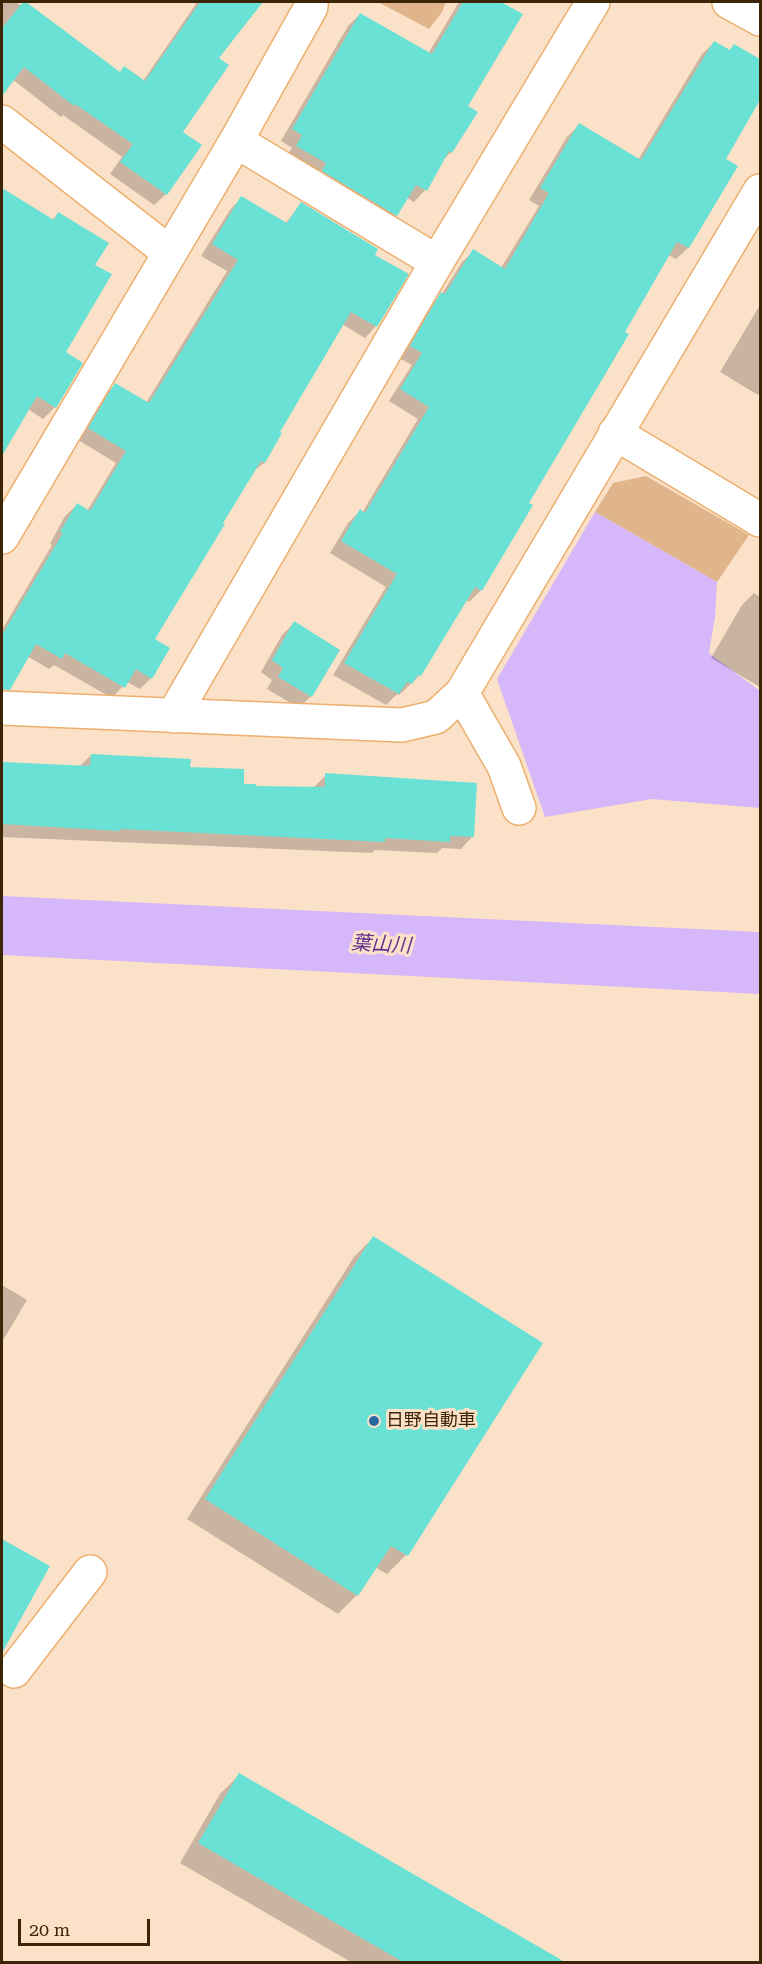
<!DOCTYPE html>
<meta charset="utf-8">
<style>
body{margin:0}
#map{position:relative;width:762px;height:1964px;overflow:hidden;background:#fbe1c8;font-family:"Roboto Serif",serif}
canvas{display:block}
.frame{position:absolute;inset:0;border:3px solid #3c2407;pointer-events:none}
.scale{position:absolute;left:18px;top:1919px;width:132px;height:27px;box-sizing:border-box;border:3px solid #3c2407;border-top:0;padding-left:8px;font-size:18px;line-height:21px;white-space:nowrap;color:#3c2407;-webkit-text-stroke:4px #fbe1c8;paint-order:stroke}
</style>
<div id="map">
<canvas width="762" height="1964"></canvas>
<div class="frame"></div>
<div class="scale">20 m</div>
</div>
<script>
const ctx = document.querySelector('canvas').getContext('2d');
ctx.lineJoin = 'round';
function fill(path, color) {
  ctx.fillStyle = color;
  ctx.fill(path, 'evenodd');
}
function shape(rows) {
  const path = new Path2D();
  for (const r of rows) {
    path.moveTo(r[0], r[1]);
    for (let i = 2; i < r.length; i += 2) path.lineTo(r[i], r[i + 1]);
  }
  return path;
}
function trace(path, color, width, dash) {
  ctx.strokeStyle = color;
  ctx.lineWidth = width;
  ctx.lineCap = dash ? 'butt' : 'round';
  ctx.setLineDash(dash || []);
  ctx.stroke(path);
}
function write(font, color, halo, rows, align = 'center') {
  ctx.font = font + ' "Roboto Serif","Noto Sans JP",serif';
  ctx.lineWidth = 6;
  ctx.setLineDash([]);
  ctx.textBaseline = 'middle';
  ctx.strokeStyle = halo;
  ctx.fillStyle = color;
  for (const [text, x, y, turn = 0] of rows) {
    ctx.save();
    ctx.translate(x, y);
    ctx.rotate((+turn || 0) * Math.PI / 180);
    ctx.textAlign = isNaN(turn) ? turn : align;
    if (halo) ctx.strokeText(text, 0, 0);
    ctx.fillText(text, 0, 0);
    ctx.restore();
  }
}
fill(shape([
 [378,2,446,2,442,12,429,29],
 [646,476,749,535,717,582,595,512,613,483]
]), '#e0b58b');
fill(shape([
 [595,512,717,582,715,617,709,653,760,691,760,808,652,799,545,817,497,679],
 [2,896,760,932,760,994,2,955]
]), '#d6b7f9');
fill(shape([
 [2,2,16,2,119,73,143,81,196,4,192,2,261,2,217,59,181,132,166,194,154,205,110,174,122,157,63,115,61,117,12,79,2,89],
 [459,2,498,2,521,15,466,107,451,152,441,162,425,190,414,202,407,198,396,215,384,227,285,158,292,148,281,141,348,26,360,14,428,54],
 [714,43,729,51,734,46,760,61,760,97,723,160,721,193,688,248,676,259,668,255,527,504,481,590,469,602,465,600,420,675,399,695,397,694,386,705,333,675,386,587,330,553,348,523,360,511,362,513,418,419,389,401,412,365,399,358,430,306,442,294,462,262,474,251,501,268,539,206,529,200,567,137,579,125,638,160,702,54],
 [2,190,52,220,58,214,93,265,64,353,55,407,43,419,28,409,2,454],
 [241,198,285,224,301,204,373,255,376,326,365,338,342,324,278,433,280,434,264,463,251,473,153,640,151,678,140,689,127,682,112,698,54,665,49,669,27,656,13,681,2,692,2,630,52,545,50,544,65,516,77,505,87,511,116,463,78,440,104,396,115,385,146,403,227,271,201,256,230,210],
 [760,305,760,392,758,395,720,372],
 [754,593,760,597,760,687,711,658,742,605],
 [294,623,338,651,311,696,299,708,267,689,272,680,261,672,282,635],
 [91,755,189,769,255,788,314,787,326,775,472,837,461,849,442,848,437,853,375,850,372,853,2,837,2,763,79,767],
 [374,1237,541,1343,406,1555,387,1574,375,1567,357,1595,338,1614,187,1519,354,1257],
 [2,1285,27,1300,2,1342],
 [2,1541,48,1566,10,1625,2,1620],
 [239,1775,562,1962,351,1962,180,1863,220,1794]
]), '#0003');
fill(shape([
 [23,2,26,2,120,72,124,66,145,81,200,2,263,2,219,58,229,65,183,132,202,145,167,195,120,162,133,144,75,104,74,106,24,67,2,96,2,28],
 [463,2,501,2,523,14,468,106,478,112,452,153,449,151,427,191,416,185,397,216,322,171,326,163,296,146,302,135,292,129,360,13,432,54],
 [714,41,730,50,734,44,760,59,760,100,726,159,738,166,689,248,677,242,625,332,629,334,529,503,533,505,482,591,475,587,421,676,418,675,412,684,407,682,399,694,344,663,397,574,341,541,360,509,365,513,429,407,400,389,422,353,410,346,441,292,445,294,473,249,505,269,549,193,540,188,579,123,641,160],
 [2,188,54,220,58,212,109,243,95,265,112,274,66,352,83,363,56,408,37,396,2,456],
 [241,196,287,223,301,202,378,249,375,255,409,274,377,327,351,312,280,432,282,433,265,463,261,461,223,523,225,524,155,639,170,648,152,679,136,669,125,688,65,653,62,659,36,644,10,690,2,689,2,635,63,533,60,532,77,503,90,511,126,451,88,428,115,383,149,403,238,260,212,244],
 [294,621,340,650,312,697,278,677,283,668,272,660],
 [91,754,191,759,190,767,244,769,244,784,256,784,256,786,325,787,325,773,477,783,474,837,450,836,450,842,385,838,385,842,120,829,120,831,2,824,2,762,90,766],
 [373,1236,543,1343,408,1556,391,1546,358,1596,205,1499],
 [2,1539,50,1566,2,1653],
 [239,1773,565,1962,403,1962,198,1843]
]), '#6ae1d5');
const minor = shape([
 [729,2,760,19],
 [2,122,170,253],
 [236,141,437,262],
 [615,433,760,520],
 [2,537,236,141,311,7,311,2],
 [462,693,504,766,519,808],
 [2,708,402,725,436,717,462,693,760,191],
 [173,716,437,262,593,2],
 [14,1671,90,1572]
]);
trace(minor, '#edaf6e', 36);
trace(minor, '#fff', 33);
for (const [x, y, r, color] of [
 [374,1421,6,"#266a9f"]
]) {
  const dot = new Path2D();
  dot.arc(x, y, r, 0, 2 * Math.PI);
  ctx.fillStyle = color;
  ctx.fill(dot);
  trace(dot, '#fbe1c8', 2);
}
write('18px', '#3c2407', '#fbe1c8', [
 ["日野自動車",386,1421]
], 'left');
write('italic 20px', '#64328f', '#fbe1c8', [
 ["葉山川",381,945,3]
]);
</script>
